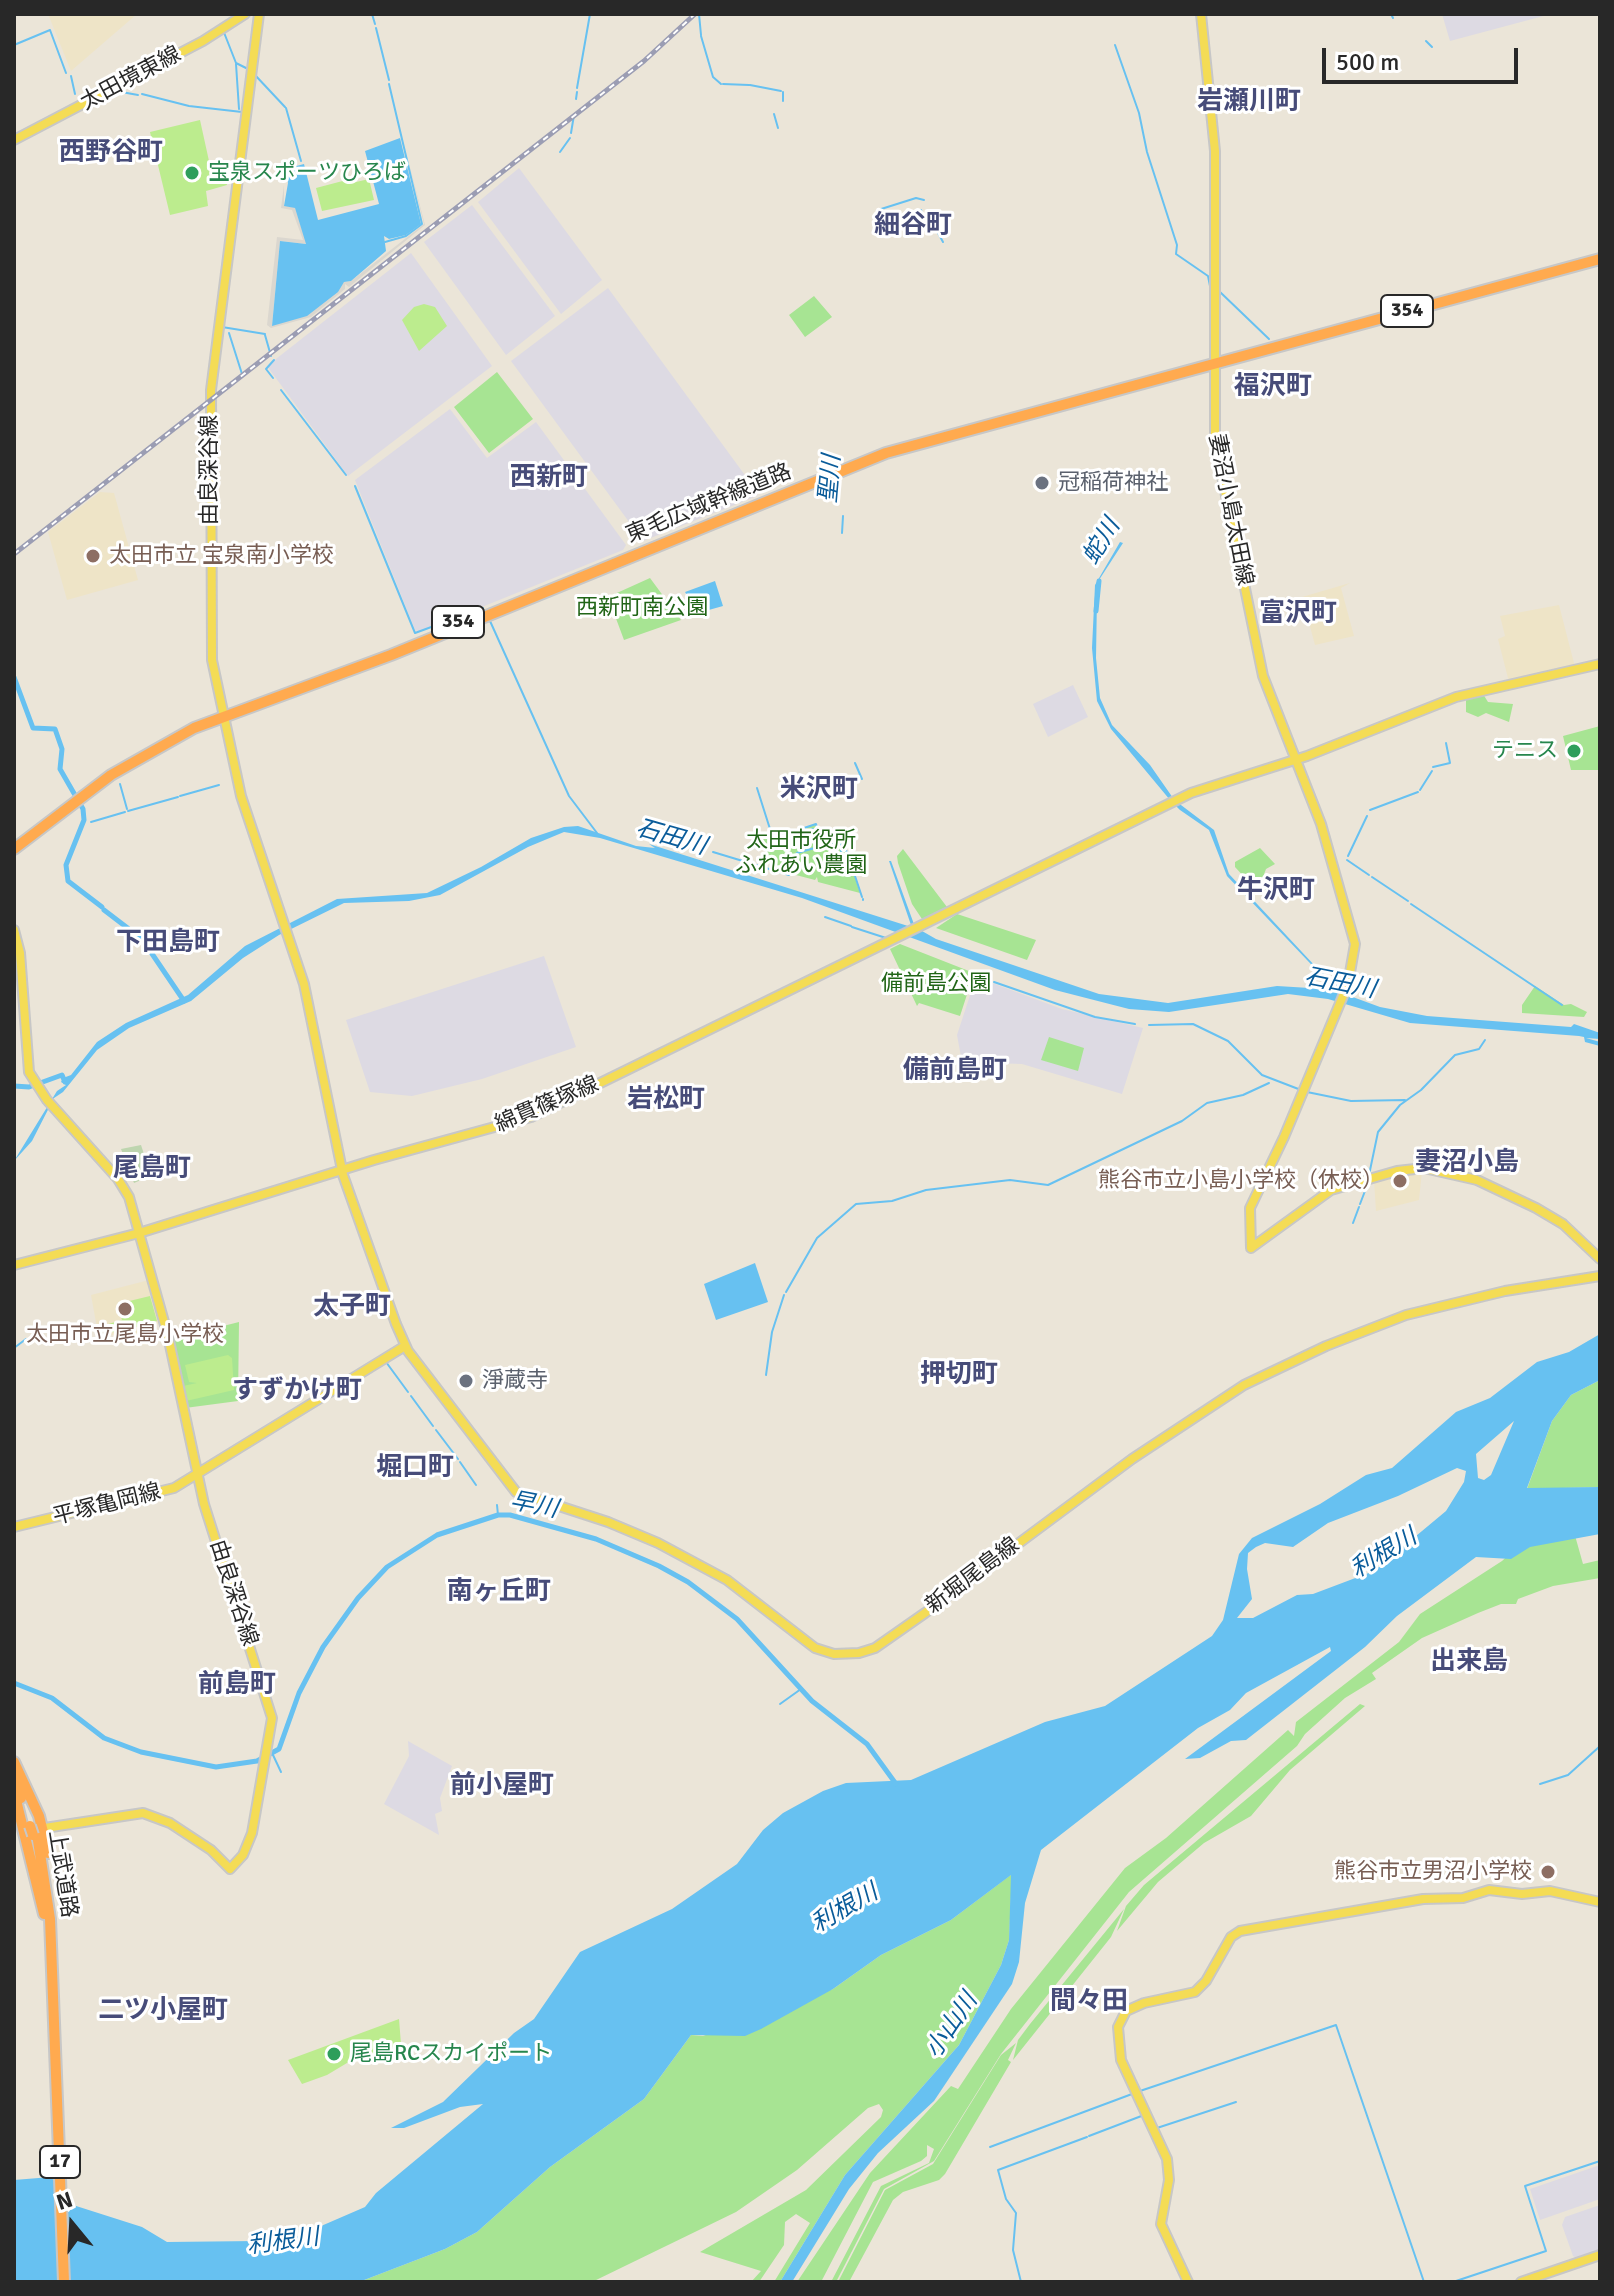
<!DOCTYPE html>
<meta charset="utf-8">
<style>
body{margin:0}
#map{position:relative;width:1614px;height:2296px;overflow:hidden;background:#ebe5d8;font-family:Signika,sans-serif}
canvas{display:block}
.frame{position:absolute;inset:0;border:16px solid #282828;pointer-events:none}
.north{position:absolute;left:32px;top:2184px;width:80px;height:80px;-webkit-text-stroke:6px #fff;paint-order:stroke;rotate:342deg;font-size:22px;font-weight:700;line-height:32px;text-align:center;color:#282828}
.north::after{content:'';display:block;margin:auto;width:28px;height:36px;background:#282828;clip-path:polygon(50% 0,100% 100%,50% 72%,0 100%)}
.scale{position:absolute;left:1322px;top:48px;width:196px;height:36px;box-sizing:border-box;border:4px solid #282828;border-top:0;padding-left:10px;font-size:24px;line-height:28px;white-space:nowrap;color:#282828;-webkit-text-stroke:6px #fff;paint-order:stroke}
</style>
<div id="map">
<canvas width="1614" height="2296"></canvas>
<div class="frame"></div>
<div class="north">N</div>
<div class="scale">500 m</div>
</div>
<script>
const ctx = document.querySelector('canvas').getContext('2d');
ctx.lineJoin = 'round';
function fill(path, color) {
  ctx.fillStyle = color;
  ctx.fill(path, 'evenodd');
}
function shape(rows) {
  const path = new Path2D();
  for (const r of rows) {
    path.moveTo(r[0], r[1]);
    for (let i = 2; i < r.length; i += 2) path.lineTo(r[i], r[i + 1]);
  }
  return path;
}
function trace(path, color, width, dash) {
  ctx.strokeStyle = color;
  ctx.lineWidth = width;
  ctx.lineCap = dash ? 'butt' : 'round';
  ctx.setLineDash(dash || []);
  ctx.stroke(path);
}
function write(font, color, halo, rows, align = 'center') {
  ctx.font = font + ' Signika,"Noto Sans JP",sans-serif';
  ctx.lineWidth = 6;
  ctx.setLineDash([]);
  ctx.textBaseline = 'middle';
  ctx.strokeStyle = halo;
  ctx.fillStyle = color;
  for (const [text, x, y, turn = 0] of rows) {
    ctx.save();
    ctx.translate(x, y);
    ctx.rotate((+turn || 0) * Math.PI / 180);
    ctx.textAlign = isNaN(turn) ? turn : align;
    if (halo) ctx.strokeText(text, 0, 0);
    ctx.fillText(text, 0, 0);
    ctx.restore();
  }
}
fill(shape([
 [1442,14,1551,14,1450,41],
 [519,168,602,280,561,314,478,202],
 [472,205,555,316,506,355,424,242],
 [411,253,492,366,348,476,267,366],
 [608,288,758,493,757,496,643,541,511,361],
 [450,409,487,458,536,422,626,545,623,550,420,632,415,630,355,480],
 [1073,685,1088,717,1048,737,1033,704],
 [544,956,576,1047,482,1079,412,1096,370,1092,346,1020],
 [976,977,1062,1009,1143,1028,1122,1094,1022,1064,962,1062,957,1035],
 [408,1741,452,1766,440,1798,442,1811,435,1814,439,1835,384,1804,409,1756],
 [1600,2165,1600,2199,1540,2220,1530,2189],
 [1600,2205,1600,2251,1580,2260,1573,2256,1562,2225,1565,2217]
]), '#dddae3');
fill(shape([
 [48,14,137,14,71,71],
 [100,492,114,493,138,580,67,600,48,532],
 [1350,583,1341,588,1354,636,1315,645,1302,597],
 [1559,605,1575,667,1509,682,1498,639,1505,636,1500,616],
 [1422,1171,1419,1200,1376,1211,1374,1180],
 [149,1280,161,1322,143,1333,147,1344,137,1346,97,1328,91,1295]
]), '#eee4c7');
fill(shape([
 [814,296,832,317,805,337,789,315],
 [497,372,533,419,489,453,454,407],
 [650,578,681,620,624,640,608,597],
 [1483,694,1488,702,1513,704,1509,722,1486,713,1478,717,1466,712,1466,698],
 [1600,726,1600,770,1571,770,1563,736],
 [816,824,822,844,842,838,860,893,818,882,817,877,815,880,773,869,761,835,771,831,774,838],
 [1260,848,1275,864,1266,869,1263,877,1273,887,1259,893,1235,867,1235,862],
 [903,849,947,907,924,922,912,904,898,863,897,856],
 [957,914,1036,940,1027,960,936,928],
 [900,944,974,973,960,1016,919,1003,917,1006,890,949],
 [1535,986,1564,1005,1571,1004,1587,1012,1584,1017,1522,1013,1522,1005],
 [1049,1037,1084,1048,1078,1071,1041,1060],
 [239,1322,238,1401,185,1408,172,1339],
 [1600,1380,1600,1487,1527,1489,1552,1421,1571,1395],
 [1574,1532,1583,1564,1600,1560,1600,1578,1553,1586,1518,1599,1516,1604,1501,1604,1478,1613,1422,1638,1372,1673,1376,1679,1345,1698,1305,1734,1297,1746,1129,1892,1001,2054,934,2161,884,2189,836,2282,831,2282,881,2186,929,2163,934,2149,927,2145,927,2156,921,2161,873,2182,821,2282,797,2282,870,2173,951,2086,958,2089,1011,2009,1125,1868,1166,1838,1288,1730,1294,1736,1296,1722,1399,1642,1420,1614,1502,1561,1518,1546],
 [1360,1704,1365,1706,1290,1770,1251,1816,1204,1843,1158,1882,1117,1931,1126,1906,1144,1885],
 [1012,1874,1009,1940,1001,1965,959,2045,845,2175,780,2282,774,2282,810,2223,796,2214,785,2222,784,2245,759,2282,751,2282,761,2271,700,2252,806,2190,881,2117,883,2110,879,2104,868,2108,797,2170,736,2212,592,2282,359,2282,445,2249,477,2232,550,2167,644,2099,691,2035,703,2036,833,1989,881,1955,951,1920],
 [1124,1909,1111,1937,1013,2060,1018,2040,1030,2024],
 [1016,2043,1008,2060,1011,2062,945,2174,939,2180,903,2192,893,2200,849,2282,838,2282,885,2190,933,2164,1001,2055]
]), '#a7e493');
fill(shape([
 [141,1145,146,1160,149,1159,153,1175,134,1183,121,1149]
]), '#bed5af');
fill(shape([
 [200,120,209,161,221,160,227,185,206,191,208,206,170,215,150,132],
 [354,178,356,182,369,179,374,200,322,211,316,188],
 [424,304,435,307,447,326,419,351,402,320,414,307],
 [150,1296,157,1321,116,1333,107,1330,105,1325,122,1320,117,1304],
 [228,1355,232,1358,234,1390,186,1401,183,1386,197,1383,189,1382,185,1365],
 [399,2019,401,2044,352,2060,327,2075,302,2084,288,2060]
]), '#bcec8e');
fill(shape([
 [402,137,425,225,349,287,345,284,345,289,311,317,271,328,267,325,277,237,303,240,292,210,281,208,284,185,284,205,295,208,307,244,280,241,272,326,344,282,351,281,424,224]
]), '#dbd7cf');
fill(shape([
 [400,138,421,224,406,235,389,239,384,236,386,251,351,281,344,282,338,292,307,316,272,326,280,241,306,244,295,208,284,206,288,183,285,169,304,164,318,220,379,204,365,151],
 [1120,542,1123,543,1099,580,1097,596,1096,658,1100,698,1112,725,1150,765,1173,798,1170,800,1111,729,1097,701,1092,648,1095,585],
 [715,581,723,606,698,613,685,592],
 [1177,802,1214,830,1229,874,1316,967,1350,996,1380,1007,1427,1016,1571,1027,1574,1024,1600,1033,1600,1039,1586,1038,1600,1042,1600,1046,1585,1042,1584,1037,1579,1036,1410,1023,1328,999,1288,994,1169,1012,1129,1009,1055,990,802,898,600,838,564,832,528,847,440,895,409,901,344,903,279,935,243,958,191,1001,129,1028,97,1050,63,1092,54,1098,32,1141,14,1161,57,1091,66,1085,61,1082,63,1078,71,1075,97,1042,126,1023,188,995,245,946,337,899,427,893,481,867,531,838,564,827,578,826,636,846,655,848,649,844,908,926,911,925,889,861,891,861,915,927,936,939,1099,994,1168,1003,1277,986,1326,989,1327,981,1227,876,1209,830,1180,810,1174,804],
 [755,1263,768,1302,716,1320,704,1284],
 [1600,1334,1600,1380,1571,1395,1552,1421,1527,1488,1600,1487,1600,1534,1530,1547,1511,1559,1476,1557,1397,1616,1365,1647,1246,1740,1231,1741,1200,1758,1185,1759,1331,1651,1330,1647,1246,1693,1230,1710,1198,1728,1041,1850,1025,1903,1019,1962,1012,1984,934,2101,878,2153,849,2189,792,2282,780,2282,845,2175,959,2045,1001,1965,1009,1940,1011,1875,951,1920,881,1955,833,1989,761,2029,745,2036,691,2035,644,2099,550,2167,477,2232,445,2249,359,2282,14,2282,14,2180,51,2177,73,2205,142,2227,167,2242,257,2241,298,2236,365,2207,376,2193,483,2104,460,2107,404,2128,391,2128,443,2102,514,2033,534,2019,580,1952,672,1909,737,1864,763,1830,783,1813,823,1791,846,1783,911,1780,1045,1722,1105,1706,1212,1636,1223,1620,1239,1554,1252,1538,1320,1504,1366,1475,1392,1468,1456,1412,1490,1398,1537,1362,1569,1352],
 [1514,1421,1491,1475,1484,1480,1478,1478,1476,1454],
 [1457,1468,1466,1471,1464,1482,1446,1511,1374,1571,1313,1594,1297,1595,1253,1618,1237,1618,1252,1599,1247,1569,1248,1553,1256,1547,1265,1543,1293,1547,1328,1523,1398,1496]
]), '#67c1f1');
trace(shape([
 [372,14,375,24],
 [699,14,701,35],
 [1391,14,1393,18],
 [376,28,389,80],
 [223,30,236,63,248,69],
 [701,36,713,77,721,84],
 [1426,41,1432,47],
 [14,45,50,30,66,73],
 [1115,45,1139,113,1147,152,1177,245,1176,254,1208,276,1210,286],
 [236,64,239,109],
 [255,75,285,107],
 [71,76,75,94],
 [723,84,749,85],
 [750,85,781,91],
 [577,88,590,14],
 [116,91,138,95],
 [783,92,783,101],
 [142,94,189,106,242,112],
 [576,99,577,92],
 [286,108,301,161],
 [774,114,778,128],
 [571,133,574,115],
 [560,152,570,138],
 [878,210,916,198,924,200],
 [921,210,924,220],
 [926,221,931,220,943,242],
 [385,242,406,236,422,224,389,84],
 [1219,291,1269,339],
 [222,327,265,334],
 [229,333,242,374],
 [265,335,271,356],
 [273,378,266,369,274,360],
 [281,390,346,475],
 [355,486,415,633,483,608],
 [842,533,843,516],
 [490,621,569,796,597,833],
 [855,763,862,779],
 [1433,767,1450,763,1446,743],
 [120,784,127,809],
 [757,788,770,829],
 [1420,790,1432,771],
 [180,796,219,785],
 [1370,810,1418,792],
 [128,811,178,797],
 [91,822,125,812],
 [771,831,774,838,816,824,822,844,842,838,848,856],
 [778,843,813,829,819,847,840,843,843,863],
 [713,852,789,875],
 [1348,856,1367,816],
 [849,858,862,897],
 [1347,860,1369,875],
 [791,862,797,853,818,847],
 [1372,877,1408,901],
 [863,899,863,900],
 [1411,904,1562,1005],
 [825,917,851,926],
 [852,927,886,938],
 [994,982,1095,1017,1135,1024],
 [1149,1025,1193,1024,1228,1041,1262,1075,1301,1090],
 [1307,1092,1351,1101,1405,1100],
 [1369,1175,1378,1132,1400,1105,1421,1090,1455,1055,1479,1049,1485,1040],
 [1360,1204,1365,1191],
 [1353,1223,1359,1207],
 [786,1292,817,1238,856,1204,892,1201,926,1190,1010,1180,1048,1185,1182,1121,1207,1103,1243,1095,1269,1083],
 [14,1348,26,1339],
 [386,1362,408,1392],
 [766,1375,772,1332,784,1295],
 [411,1396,433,1426],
 [436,1430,458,1459],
 [460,1462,476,1485],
 [497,1505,498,1515],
 [780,1704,801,1689],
 [273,1755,281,1772],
 [1540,1784,1568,1775,1599,1747],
 [1140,2091,1336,2025,1424,2282],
 [1157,2128,1236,2102],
 [1089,2136,1144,2115],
 [990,2147,1132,2094],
 [1021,2282,1013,2250,1016,2213,1006,2199,998,2170,1087,2137],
 [1453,2282,1546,2251,1525,2186,1600,2161]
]), '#67c1f1', 2);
trace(shape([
 [1096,611,1099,581],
 [14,677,33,728,55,729,62,749,60,769,83,809,84,820,66,865,68,881,102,907],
 [104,910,142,939,184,1001],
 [14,1086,29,1087,62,1075,65,1082],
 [14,1683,52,1698,104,1738,141,1752,216,1767,257,1761,279,1749,299,1693,323,1647,358,1598,387,1567,437,1535,498,1515,510,1515,596,1539,659,1566,688,1582,737,1619,812,1701,867,1744,896,1784]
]), '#67c1f1', 5);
const major = shape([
 [259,14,211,390,212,660,241,796,304,984,343,1175,396,1324,408,1351,516,1492,608,1522,658,1543,727,1580,815,1648,834,1654,859,1653,875,1648,925,1613,1132,1459,1244,1385,1326,1346,1406,1315,1505,1291,1600,1276],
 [1201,14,1215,151,1215,442,1263,676,1321,824,1355,944,1348,984,1284,1137,1250,1208,1251,1248],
 [14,140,203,41,245,14],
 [14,930,20,953,29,1072,47,1100,118,1179,129,1197,168,1336,204,1504,272,1718,252,1833,243,1855,230,1869,211,1850,170,1823,143,1813,25,1831],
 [1251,1248,1331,1190,1397,1171,1424,1168,1477,1180,1536,1208,1563,1224,1600,1259],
 [14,1265,139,1233,374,1160,531,1117,1191,793,1307,756,1456,697,1600,664],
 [14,1527,174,1488,405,1346],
 [1188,2282,1161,2224,1169,2180,1167,2159,1121,2060,1118,2027,1126,2011,1144,2003,1195,1992,1206,1981,1231,1937,1240,1931,1423,1899,1463,1898,1489,1890,1522,1894,1550,1891,1600,1902],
 [1521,2282,1600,2255]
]);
const highway = shape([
 [14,849,111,775,194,728,391,655,886,453,1600,259],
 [14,1762,39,1816,48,1853],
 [14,1780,21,1798],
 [14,1792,44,1914],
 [37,1834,50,1919,64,2282]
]);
trace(major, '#c7c7c7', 12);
trace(highway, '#c7c7c7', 14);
trace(major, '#f4dc55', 8);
trace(highway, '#ffaa4f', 10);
const rail = shape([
 [14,554,644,61,695,14]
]);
trace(rail, '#9b9db3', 5);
trace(rail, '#fff', 2, [6]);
const highwayBridge = shape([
 [30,1826,33,1835]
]);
trace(highwayBridge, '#c7c7c7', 14, []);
trace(highwayBridge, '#ffaa4f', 10);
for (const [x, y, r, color] of [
 [192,173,8,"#2e9e5b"],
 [1042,483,8,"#6b7280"],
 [93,556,8,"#8d6e63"],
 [1574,751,8,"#2e9e5b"],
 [1400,1181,8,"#8d6e63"],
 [125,1309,8,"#8d6e63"],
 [466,1381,8,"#6b7280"],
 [1548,1872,8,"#8d6e63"],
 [334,2054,8,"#2e9e5b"]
]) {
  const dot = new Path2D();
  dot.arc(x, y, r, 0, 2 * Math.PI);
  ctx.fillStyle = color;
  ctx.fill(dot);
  trace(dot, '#fff', 3);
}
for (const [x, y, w] of [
 [1407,311,52],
 [458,622,52],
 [60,2162,40]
]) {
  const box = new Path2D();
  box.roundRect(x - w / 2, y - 16, w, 32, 6);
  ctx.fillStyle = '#fff';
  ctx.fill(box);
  trace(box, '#282828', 2);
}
write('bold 20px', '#282828', null, [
 ["354",1407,311],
 ["354",458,622],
 ["17",60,2162]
]);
write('22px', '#282828', '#fff', [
 ["太田境東線",131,79,-28],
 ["由良深谷線",210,470,-90],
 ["東毛広域幹線道路",709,504,-22],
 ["妻沼小島太田線",1230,510,79],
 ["綿貫篠塚線",547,1105,-23],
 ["平塚亀岡線",107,1505,-14],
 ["新堀尾島線",973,1576,-37],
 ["由良深谷線",233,1593,72],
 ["上武道路",62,1874,81]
]);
write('22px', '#27864d', '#fff', [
 ["宝泉スポーツひろば",208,173],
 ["テニス",1558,751,"right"],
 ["尾島RCスカイポート",350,2054]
], 'left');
write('22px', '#5b616d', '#fff', [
 ["冠稲荷神社",1058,483],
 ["淨蔵寺",482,1381]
], 'left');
write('22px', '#785e54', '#fff', [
 ["太田市立 宝泉南小学校",109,556,"left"],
 ["熊谷市立小島小学校（休校）",1384,1181],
 ["太田市立尾島小学校",125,1335,"center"],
 ["熊谷市立男沼小学校",1532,1872]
], 'right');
write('22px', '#216517', '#fff', [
 ["西新町南公園",642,608],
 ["太田市役所",801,841],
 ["ふれあい農園",801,866],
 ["備前島公園",936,984]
]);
write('italic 24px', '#0a5c9a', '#fff', [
 ["聖川",831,479,-85],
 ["蛇川",1102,542,-59],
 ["石田川",671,838,16],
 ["石田川",1340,984,11],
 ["早川",534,1506,11],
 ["利根川",1384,1554,-31],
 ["利根川",845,1909,-30],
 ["小山川",952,2026,-56],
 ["利根川",283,2242,-7]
]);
write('bold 26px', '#474c79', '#fff', [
 ["岩瀬川町",1249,102],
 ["西野谷町",111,153],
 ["細谷町",913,226],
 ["福沢町",1273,387],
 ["西新町",549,478],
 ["富沢町",1298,614],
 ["米沢町",819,790],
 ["牛沢町",1276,891],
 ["下田島町",168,943],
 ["備前島町",955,1071],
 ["岩松町",666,1100],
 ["妻沼小島",1467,1163],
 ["尾島町",152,1169],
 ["太子町",352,1307],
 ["押切町",959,1375],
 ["すずかけ町",297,1391],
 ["堀口町",415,1468],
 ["南ヶ丘町",499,1592],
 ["出来島",1469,1662],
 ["前島町",237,1685],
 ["前小屋町",502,1786],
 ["間々田",1089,2002],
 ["二ツ小屋町",163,2011]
]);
</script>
